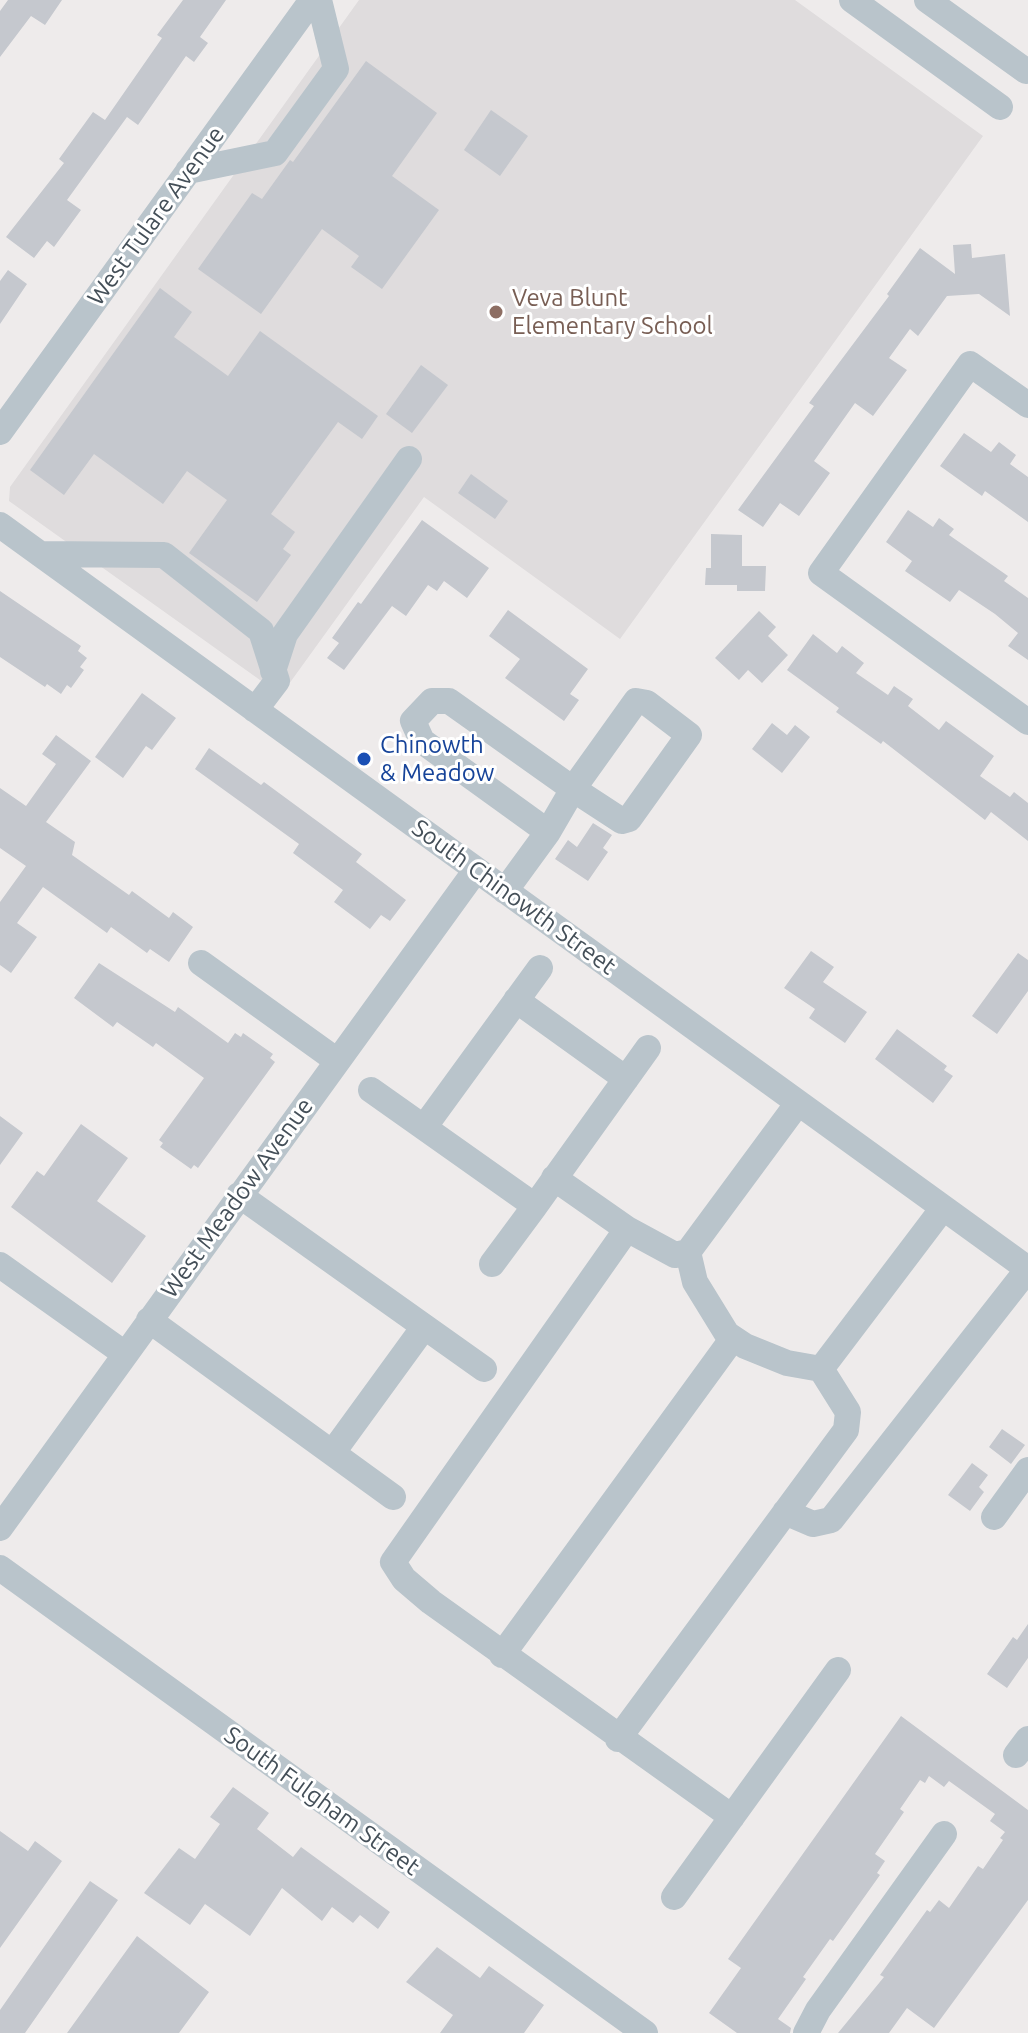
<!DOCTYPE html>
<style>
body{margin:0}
canvas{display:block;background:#eeebeb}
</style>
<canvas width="1028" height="2033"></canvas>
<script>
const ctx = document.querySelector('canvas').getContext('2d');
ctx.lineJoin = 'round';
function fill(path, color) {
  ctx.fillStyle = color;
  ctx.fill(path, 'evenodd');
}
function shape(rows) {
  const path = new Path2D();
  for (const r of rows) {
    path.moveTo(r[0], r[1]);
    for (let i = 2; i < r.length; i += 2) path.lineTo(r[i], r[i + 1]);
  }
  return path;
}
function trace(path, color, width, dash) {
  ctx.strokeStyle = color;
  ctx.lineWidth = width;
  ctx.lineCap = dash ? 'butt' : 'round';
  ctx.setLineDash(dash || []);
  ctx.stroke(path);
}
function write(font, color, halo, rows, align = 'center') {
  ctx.font = font + ' Ubuntu,sans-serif';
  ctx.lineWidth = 6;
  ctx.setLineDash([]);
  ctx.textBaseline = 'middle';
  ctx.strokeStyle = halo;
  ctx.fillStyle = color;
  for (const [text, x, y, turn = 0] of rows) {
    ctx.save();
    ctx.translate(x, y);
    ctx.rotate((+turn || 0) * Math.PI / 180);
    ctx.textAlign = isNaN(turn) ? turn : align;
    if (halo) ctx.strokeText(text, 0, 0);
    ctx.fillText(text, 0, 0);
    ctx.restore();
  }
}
fill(shape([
 [359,0,795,0,983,136,620,639,424,497,281,695,9,501,10,487]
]), '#dfdcdd');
fill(shape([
 [8,0,62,0,45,25,31,16,0,57,0,11],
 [183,0,226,0,200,37,208,43,194,62,186,56,138,125,127,117,67,200,81,210,54,247,47,241,34,258,6,237,64,163,59,159,93,112,105,120,162,38,157,35],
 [366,61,437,113,392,176,439,210,382,289,351,267,359,256,322,229,261,314,198,269,252,193,262,199,290,160,293,162],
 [491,110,528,136,500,176,464,150],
 [971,244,972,258,1005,254,1010,316,979,294,947,296,918,336,910,329,889,358,907,370,873,416,855,403,814,461,830,473,799,516,780,503,763,527,738,510,814,406,809,403,889,296,887,294,920,248,955,274,953,245],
 [8,270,27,284,0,324,0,281],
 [160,288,192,312,174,337,228,376,260,331,378,416,362,439,338,422,271,514,295,532,283,549,291,555,257,602,189,553,227,500,187,471,163,504,94,454,64,495,30,470],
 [421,365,448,385,412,433,386,414],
 [964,433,991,452,999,442,1016,455,1010,464,1028,477,1028,522,985,491,982,496,940,466],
 [471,474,508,501,495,519,458,493],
 [908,510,933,527,939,518,954,529,949,535,1008,576,1004,581,1028,598,1028,660,1008,646,1018,633,995,614,959,590,950,602,905,571,912,561,886,542],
 [422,520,489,568,467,598,444,581,437,591,428,585,406,616,392,606,344,670,327,658,339,643,332,638,358,602,361,604],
 [711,534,742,535,742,566,766,566,765,591,737,591,737,585,705,585,706,568,711,568],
 [0,591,81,646,78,651,87,658,80,667,84,670,71,688,67,685,61,694,47,684,45,687,0,657],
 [508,610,588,669,570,694,579,700,564,721,505,678,520,659,489,636],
 [759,611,776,627,768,636,788,655,762,683,748,670,739,680,715,658],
 [813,634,837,653,842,646,864,663,856,673,888,695,894,686,913,699,908,706,939,730,946,721,994,756,980,776,1010,797,1014,792,1028,803,1028,841,991,812,985,820,883,741,881,744,836,712,839,708,787,670],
 [142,693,176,718,152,750,146,746,123,778,95,757],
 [772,723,787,735,795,725,810,737,782,773,752,749],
 [56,735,91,761,46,822,75,842,72,855,129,895,132,891,169,918,173,912,193,927,169,962,150,949,147,953,111,927,107,933,43,887,17,923,37,937,11,973,0,965,0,902,26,866,0,848,0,788,26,806,56,764,42,754],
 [209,748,261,785,264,782,362,854,356,862,406,900,390,921,381,915,370,929,334,902,343,890,293,853,299,844,195,769],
 [593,823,612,835,603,848,608,852,588,881,555,859,568,840,577,847],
 [811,951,834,967,823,982,867,1012,845,1043,809,1018,815,1009,784,988],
 [1018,953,1028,960,1028,991,997,1034,972,1016],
 [99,963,175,1012,178,1007,228,1043,235,1033,241,1037,243,1033,273,1054,270,1058,275,1062,198,1168,194,1165,191,1169,160,1147,163,1143,159,1140,204,1078,156,1043,153,1047,117,1022,113,1027,74,998],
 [897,1029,947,1066,944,1070,953,1076,933,1103,875,1059],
 [0,1116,23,1133,0,1165],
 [81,1124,128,1158,97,1201,146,1236,112,1283,11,1207,37,1171,44,1176],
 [1002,1429,1025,1445,1011,1464,989,1447],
 [972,1463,988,1475,979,1487,984,1492,970,1511,948,1495],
 [1028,1624,1028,1658,1007,1688,987,1674,1013,1637,1017,1640],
 [901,1716,1028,1810,1028,1900,934,2028,907,2008,889,2033,838,2033,884,1977,880,1975,927,1910,930,1912,939,1900,949,1908,978,1866,983,1869,1003,1840,1000,1838,1005,1832,990,1821,995,1814,949,1781,944,1787,929,1776,925,1783,920,1780,900,1809,904,1812,875,1854,885,1861,877,1873,880,1875,833,1941,830,1939,803,1977,806,1979,778,2019,791,2028,790,2033,737,2033,709,2013,741,1968,728,1959],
 [233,1787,269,1813,257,1829,293,1857,301,1847,390,1912,378,1929,360,1915,353,1923,332,1907,322,1921,282,1888,250,1936,205,1904,190,1925,144,1893,179,1848,195,1859,220,1824,210,1817],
 [0,1831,28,1851,35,1841,62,1861,0,1948],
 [90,1881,118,1900,25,2033,0,2033,0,2010],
 [137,1936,209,1992,179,2033,67,2033],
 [437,1947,480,1978,489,1966,544,2005,524,2033,440,2033,453,2015,406,1982]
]), '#c5c8ce');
trace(shape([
 [852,0,1000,107],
 [927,0,1026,71],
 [188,171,275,153,336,69,319,0],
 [1028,405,970,364,821,573,1028,722],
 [0,432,312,0],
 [0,525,1028,1269],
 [40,554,164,555,261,631,277,681,255,710],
 [273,671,285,634,409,459],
 [505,891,548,832,573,789,636,701,647,703,689,735,629,819,622,821,573,789,449,701,432,701,413,721,422,741,548,832],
 [201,963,336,1060],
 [516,1000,626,1079],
 [371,1090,535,1206,648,1048],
 [425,1126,540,968],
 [554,1178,627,1229,675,1255,688,1252,798,1103],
 [239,1195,484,1369],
 [627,1229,393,1562,404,1579,431,1602,732,1817],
 [688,1252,695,1282,727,1334,745,1346,787,1363,821,1369,943,1208],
 [492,1264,535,1206],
 [0,1265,125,1354],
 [149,1320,393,1497],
 [333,1452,424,1327],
 [785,1512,813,1524,831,1520,1028,1269],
 [994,1517,1028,1470],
 [0,1528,476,870],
 [0,1568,645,2033],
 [502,1655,733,1338],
 [618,1739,846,1430,848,1412,821,1369],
 [1016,1755,1028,1739],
 [674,1897,838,1670],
 [806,2033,818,2010,944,1834]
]), '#b9c4cb', 26);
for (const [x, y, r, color] of [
 [496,312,8,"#8d6e63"],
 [364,759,8,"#1a4fb4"]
]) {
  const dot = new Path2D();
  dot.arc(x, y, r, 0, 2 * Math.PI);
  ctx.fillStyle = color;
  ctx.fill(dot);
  trace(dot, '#fff', 3);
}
write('24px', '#444f58', '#fff', [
 ["West Tulare Avenue",156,216,-54],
 ["South Chinowth Street",514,897,36],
 ["West Meadow Avenue",237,1198,-54],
 ["South Fulgham Street",322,1801,36]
]);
write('24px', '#785e54', '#fff', [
 ["Veva Blunt",512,298],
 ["Elementary School",512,326]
], 'left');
write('24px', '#164399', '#fff', [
 ["Chinowth",380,745],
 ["& Meadow",380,773]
], 'left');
</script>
